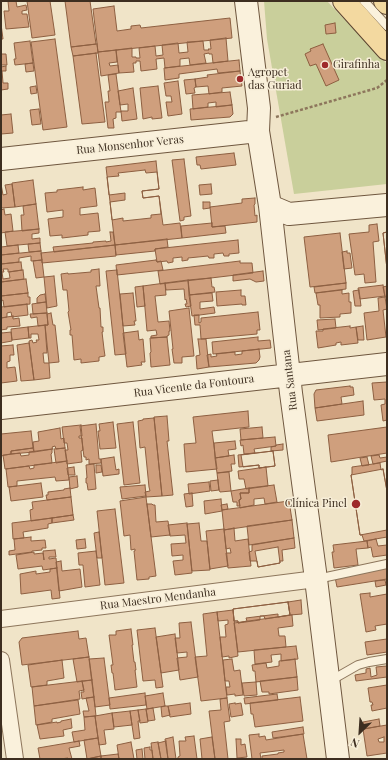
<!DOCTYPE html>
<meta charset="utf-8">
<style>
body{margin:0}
#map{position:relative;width:388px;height:760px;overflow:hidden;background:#f0e4c8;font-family:"Playfair Display",serif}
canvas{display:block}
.frame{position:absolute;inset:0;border:2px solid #3d2e20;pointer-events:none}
.north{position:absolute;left:340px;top:712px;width:40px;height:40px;-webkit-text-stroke:3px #f7eed8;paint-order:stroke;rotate:205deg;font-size:11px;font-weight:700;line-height:16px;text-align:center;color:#3d2e20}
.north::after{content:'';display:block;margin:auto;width:14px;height:18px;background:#3d2e20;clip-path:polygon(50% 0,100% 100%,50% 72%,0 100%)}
</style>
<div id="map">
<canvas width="388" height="760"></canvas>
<div class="frame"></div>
<div class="north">N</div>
</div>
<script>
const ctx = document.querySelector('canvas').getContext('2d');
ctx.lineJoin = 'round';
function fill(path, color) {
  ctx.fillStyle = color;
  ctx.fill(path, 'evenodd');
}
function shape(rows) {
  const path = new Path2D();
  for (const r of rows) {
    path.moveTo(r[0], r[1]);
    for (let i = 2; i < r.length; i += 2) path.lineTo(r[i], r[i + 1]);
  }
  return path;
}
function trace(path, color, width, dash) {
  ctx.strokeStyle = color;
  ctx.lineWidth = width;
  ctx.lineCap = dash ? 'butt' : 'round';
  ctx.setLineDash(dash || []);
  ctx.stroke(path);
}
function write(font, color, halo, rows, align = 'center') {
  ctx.font = font + ' "Playfair Display",serif';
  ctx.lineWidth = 3;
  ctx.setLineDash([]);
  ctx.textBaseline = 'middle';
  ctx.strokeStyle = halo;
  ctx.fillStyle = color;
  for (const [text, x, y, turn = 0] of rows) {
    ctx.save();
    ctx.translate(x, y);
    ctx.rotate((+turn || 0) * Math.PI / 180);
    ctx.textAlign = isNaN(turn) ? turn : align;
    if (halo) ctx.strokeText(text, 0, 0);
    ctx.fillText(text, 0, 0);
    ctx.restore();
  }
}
fill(shape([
 [264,1,327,1,387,64,387,184,294,194,267,39]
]), '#c9cf9b');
const building = shape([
 [8,1,16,1,17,7,26,5,27,10,22,11,22,14,27,14,29,27,6,29,4,11,9,11,8,1],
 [27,1,50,1,55,35,32,38,27,1],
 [65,1,90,1,96,44,71,47,65,1],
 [114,6,117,31,131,29,131,26,140,25,141,28,230,18,232,38,98,52,93,9,114,6],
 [335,23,336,33,326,34,325,25,335,23],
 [1,24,3,39,1,39,1,24],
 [226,38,228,61,213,63,212,54,209,54,209,53,204,54,206,63,190,65,189,58,180,59,180,66,165,68,164,58,156,59,157,69,141,71,140,61,136,61,136,63,133,63,134,72,119,73,116,50,132,48,132,57,136,57,136,58,140,58,139,48,155,46,156,56,163,55,162,45,178,43,179,53,188,52,187,42,203,41,204,50,209,50,208,49,211,49,210,40,226,38],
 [55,39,67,127,43,130,31,42,55,39],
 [30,41,33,63,15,65,14,59,16,59,14,43,30,41],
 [97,44,98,53,73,56,71,47,97,44],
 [323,44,339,80,326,86,316,64,310,66,305,54,311,51,310,49,323,44],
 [116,50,117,62,109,63,110,66,118,65,119,73,101,76,98,52,116,50],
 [96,53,105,122,82,124,73,56,96,53],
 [1,54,6,54,7,65,1,65,1,54],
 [239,60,240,71,218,73,217,69,179,74,179,78,165,80,164,68,239,60],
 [33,63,34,71,26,72,25,64,33,63],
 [6,66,6,71,2,71,3,83,8,83,8,89,1,90,1,67,6,66],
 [240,71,242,86,222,88,222,92,209,94,208,86,196,87,195,79,208,77,207,75,240,71],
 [116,74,121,112,116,112,116,118,113,119,114,128,108,128,105,102,109,102,108,91,110,91,108,75,116,74],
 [195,79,196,87,194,88,195,93,186,94,184,80,195,79],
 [178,81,182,114,168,116,166,102,172,102,171,96,166,96,164,83,178,81],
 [36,86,37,93,31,94,30,87,36,86],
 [158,86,162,118,152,119,152,117,143,119,140,88,158,86],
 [133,88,137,119,122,121,121,111,128,111,128,104,120,105,118,91,133,88],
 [230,92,232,105,216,107,216,102,208,103,208,107,193,109,192,95,230,92],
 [232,105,233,114,230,117,191,120,190,109,232,105],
 [39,109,41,124,32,125,30,110,39,109],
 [11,114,13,133,1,134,1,115,11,114],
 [234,153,236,165,201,169,200,165,197,165,196,157,234,153],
 [184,159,191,216,184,217,184,220,180,221,172,160,184,159],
 [156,161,159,189,142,191,143,198,159,196,163,225,180,223,182,238,115,245,106,167,156,161],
 [145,170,146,173,157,172,159,189,142,191,143,198,159,196,161,214,151,215,151,218,123,221,123,218,112,220,110,202,125,200,125,193,109,195,107,177,119,176,118,173,145,170],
 [33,180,36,204,15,207,12,183,33,180],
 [1,184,3,195,7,194,5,185,12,184,15,207,1,208,1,184],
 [211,184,212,194,200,195,199,185,211,184],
 [83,187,83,190,95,188,97,206,80,208,80,215,98,213,100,231,88,232,88,235,62,238,62,235,50,236,48,219,63,217,63,210,47,212,45,193,57,192,57,190,83,187],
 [255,198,255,204,254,205,255,216,257,215,257,222,212,227,210,207,242,203,242,199,255,198],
 [203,202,210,202,210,208,203,209,203,202],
 [36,204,39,229,22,231,21,215,24,215,23,206,36,204],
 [4,209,5,215,11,214,13,231,1,233,1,210,4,209],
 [212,223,212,227,225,226,226,233,182,238,181,226,212,223],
 [377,224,379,241,373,242,376,282,365,283,364,274,355,275,349,234,369,232,369,225,377,224],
 [39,229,39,233,32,234,32,239,40,238,40,243,7,246,5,232,39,229],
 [110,232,113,232,115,245,54,252,53,247,93,243,93,242,106,241,106,242,111,241,110,232],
 [387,232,387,269,383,233,387,232],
 [387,232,387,269,383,233,387,232],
 [340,233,346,283,310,287,304,237,340,233],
 [167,239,168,247,155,249,155,251,116,255,115,245,167,239],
 [238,240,239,253,229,254,229,256,224,256,223,253,214,254,214,258,209,258,208,256,188,258,188,260,182,261,182,257,173,258,173,262,168,263,167,261,157,262,155,249,238,240],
 [40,243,41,251,29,252,28,244,40,243],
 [18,245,19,253,1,255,1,247,18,245],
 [115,245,116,256,42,263,41,253,115,245],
 [41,251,42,260,31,261,31,256,19,258,19,262,1,264,1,255,41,251],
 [347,251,347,253,350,253,352,268,344,269,342,252,347,251],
 [42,260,44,277,36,278,33,261,42,260],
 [156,260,157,262,161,261,163,270,117,275,116,265,156,260],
 [240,261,240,263,252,263,253,273,160,284,158,271,240,261],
 [21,262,22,270,8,272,8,269,3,269,4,272,1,272,1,264,21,262],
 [99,269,100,286,96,286,99,308,100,308,101,327,103,327,103,332,102,332,104,349,105,356,99,357,99,361,81,363,81,359,74,360,72,335,70,335,70,330,71,330,68,312,69,311,67,290,63,290,61,274,68,273,68,274,91,272,91,270,99,269],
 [23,270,24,279,1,282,1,272,2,272,3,279,10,278,9,272,23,270],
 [117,270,126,354,115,355,106,271,117,270],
 [263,271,264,281,256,282,250,279,233,281,233,275,263,271],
 [54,276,57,306,47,308,44,277,54,276],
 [211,278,212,287,214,287,215,292,189,295,188,280,211,278],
 [26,279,28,293,1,296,1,282,26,279],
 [188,280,191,306,186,307,185,304,187,304,186,299,185,300,184,289,166,290,165,283,188,280],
 [165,283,166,295,155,296,158,322,169,321,170,331,169,331,169,335,167,336,167,337,151,338,151,336,157,335,156,330,147,331,143,286,165,283],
 [346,283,346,289,315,293,314,287,346,283],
 [383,285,385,296,360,299,358,288,383,285],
 [143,286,145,306,137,307,135,287,143,286],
 [387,286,387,297,385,297,383,287,387,286],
 [241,290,241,296,245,296,246,305,242,305,242,304,217,306,216,292,241,290],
 [342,290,342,294,349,293,349,302,351,302,351,313,340,314,340,317,320,318,320,305,318,305,316,293,342,290],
 [359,290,361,306,355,306,353,291,359,290],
 [28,293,28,297,30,297,30,304,4,307,3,300,1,301,1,296,28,293],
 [133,293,136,321,134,321,135,325,123,326,120,294,133,293],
 [212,293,213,301,200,302,200,309,214,307,215,313,192,316,189,295,212,293],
 [45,294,46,302,37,303,37,298,40,295,45,294],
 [385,297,387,309,383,310,386,337,367,340,364,313,379,311,378,298,385,297],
 [46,302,47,313,33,314,32,304,46,302],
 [27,304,28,315,12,317,11,312,7,313,7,317,1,318,1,307,27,304],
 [189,308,194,356,182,357,182,363,174,363,172,349,173,349,169,311,189,308],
 [258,312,260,330,257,330,257,334,201,339,200,325,195,325,194,315,199,315,199,323,201,322,201,318,258,312],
 [47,313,48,325,38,326,37,317,31,318,30,314,47,313],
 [51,313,53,325,55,325,59,362,49,363,45,325,48,325,47,314,51,313],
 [13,316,13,319,19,318,20,326,7,327,7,329,1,330,1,318,13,316],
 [335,319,336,328,318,330,317,320,335,319],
 [45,325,47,353,43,353,44,363,49,363,50,378,34,380,29,341,32,340,33,343,37,342,36,340,39,340,38,334,31,334,31,338,29,338,28,327,45,325],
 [350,326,350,328,356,327,358,343,341,345,341,342,336,343,336,345,318,348,316,331,323,331,323,329,350,326],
 [363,326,364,340,358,340,356,327,363,326],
 [28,327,29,338,12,340,11,329,28,327],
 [1,330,2,333,11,332,12,341,1,343,1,330],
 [138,331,139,340,143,339,145,362,141,362,142,365,127,367,123,333,138,331],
 [167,337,170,365,151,367,150,353,151,352,150,338,167,337],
 [258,337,258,341,270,340,271,348,213,354,212,342,258,337],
 [198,339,206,339,209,367,197,369,196,356,200,355,198,339],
 [29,343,34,380,21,381,17,345,29,343],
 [13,345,14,355,10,355,10,361,7,362,7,368,15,367,17,381,1,383,1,346,13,345],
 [259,349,260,357,259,360,256,363,209,367,207,355,211,354,211,357,217,356,216,354,235,352,235,355,242,354,242,351,259,349],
 [387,382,387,420,383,421,381,405,385,404,385,399,374,400,372,383,387,382],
 [350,386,350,387,353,387,354,395,341,397,342,404,315,408,314,394,316,390,350,386],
 [363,401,364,415,317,421,315,408,363,401],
 [248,411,249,427,212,431,217,469,186,472,184,444,196,443,193,417,248,411],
 [167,416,169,441,167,441,173,495,162,496,154,417,167,416],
 [154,418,162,496,146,497,145,492,150,491,149,487,145,447,140,448,138,421,143,420,143,419,154,418],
 [113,422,116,448,100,449,98,431,100,431,99,424,113,422],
 [133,422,140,483,124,485,117,424,133,422],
 [96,424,99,459,101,459,101,463,89,464,89,459,86,460,86,457,84,457,80,426,96,424],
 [81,425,82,436,79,436,79,438,82,438,83,450,81,451,82,462,67,464,65,450,68,450,67,443,64,443,62,427,81,425],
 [262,427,263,438,241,440,240,429,262,427],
 [387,427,387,453,331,462,328,435,387,427],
 [60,428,61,439,64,438,65,448,56,449,55,446,52,447,53,449,34,452,33,442,39,441,38,432,60,428],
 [31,431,33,448,11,451,11,454,1,456,1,434,31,431],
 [275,437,276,446,254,449,255,453,244,454,243,445,241,446,240,440,275,437],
 [235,441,236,449,228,450,229,456,215,458,214,443,235,441],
 [283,444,283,450,271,451,271,447,276,446,276,445,283,444],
 [33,448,34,452,11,454,11,451,33,448],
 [65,448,67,461,56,463,54,449,65,448],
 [52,449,52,453,51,454,52,463,5,469,3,455,20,453,21,456,29,455,29,452,52,449],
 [273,451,275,466,259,468,259,465,243,467,241,455,273,451],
 [273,451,275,466,259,468,259,465,239,467,238,455,273,451],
 [234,455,235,464,231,464,232,471,217,473,215,458,234,455],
 [379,455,380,458,387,457,387,461,373,464,371,456,379,455],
 [114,457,116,470,119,469,119,474,103,476,101,459,114,457],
 [367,457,369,465,362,466,360,458,367,457],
 [67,461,69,480,56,481,55,477,17,481,17,486,8,487,6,469,29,466,30,469,34,468,34,465,67,461],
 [380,463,381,470,383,469,387,491,387,537,364,541,362,535,360,535,351,475,352,474,352,467,380,463],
 [94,464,96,489,88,490,87,483,86,483,86,478,87,478,86,465,94,464],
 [96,465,101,465,102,472,96,473,96,465],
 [74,467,75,475,68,475,67,468,74,467],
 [266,467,268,486,246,489,244,479,239,479,238,471,266,467],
 [383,469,387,491,387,530,360,535,351,475,383,469],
 [229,472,231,491,220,492,219,490,217,473,229,472],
 [77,476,78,487,70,489,69,477,77,476],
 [218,480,219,490,211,491,210,481,218,480],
 [209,482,210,491,189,494,188,484,209,482],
 [41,483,43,497,11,501,9,487,41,483],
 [145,485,146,496,122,499,120,487,145,485],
 [274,485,277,502,265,504,264,498,254,499,254,505,240,508,239,500,241,499,240,493,249,493,249,488,274,485],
 [70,488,71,497,47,500,46,495,48,495,48,492,64,490,64,489,70,488],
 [249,488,249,493,240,493,241,499,239,500,240,506,237,506,237,502,233,502,231,491,249,488],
 [192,493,193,506,186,507,184,494,192,493],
 [71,497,73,515,31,521,30,510,33,509,32,502,71,497],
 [146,497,156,576,149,577,149,579,137,580,134,551,135,551,135,549,131,550,130,535,124,536,120,501,146,497],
 [221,499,222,511,205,514,204,501,221,499],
 [289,501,292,520,224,530,222,510,289,501],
 [147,504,152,504,153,505,155,505,156,522,168,521,170,535,151,537,147,504],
 [227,504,228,509,222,510,221,505,227,504],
 [115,509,124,583,105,585,97,511,115,509],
 [73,515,74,520,52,523,52,518,73,515],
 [52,518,52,523,48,524,48,528,23,532,24,538,13,539,12,523,52,518],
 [292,520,294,538,249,545,247,526,292,520],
 [187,523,192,573,175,575,173,561,183,560,183,555,172,556,171,544,186,543,185,535,170,536,168,525,187,523],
 [199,523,201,541,207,541,210,570,192,571,187,524,199,523],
 [234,528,235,541,248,539,251,566,228,568,226,553,231,553,230,548,226,549,224,530,234,528],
 [224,529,228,566,210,569,206,531,224,529],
 [99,532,102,558,97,558,94,533,99,532],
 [31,537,31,541,45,540,46,548,42,548,42,550,32,551,32,552,9,555,9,551,15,550,14,539,31,537],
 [294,538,295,548,282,550,283,561,280,561,280,563,258,567,257,561,250,561,249,552,252,551,252,545,294,538],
 [85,539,86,548,77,549,76,540,85,539],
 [376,539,378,546,387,545,387,555,373,557,371,547,368,548,367,541,376,539],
 [367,541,368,548,356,549,358,565,334,568,332,552,334,552,333,545,367,541],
 [278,547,280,563,258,567,255,551,278,547],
 [55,550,56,557,49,557,49,559,56,558,57,568,43,570,42,566,18,569,16,555,34,552,34,554,43,553,44,560,43,551,55,550],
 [96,551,100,585,85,587,83,565,79,565,78,553,96,551],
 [61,561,62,571,80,569,82,587,59,591,56,562,61,561],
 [57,568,60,598,52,599,51,590,21,594,20,574,36,571,36,574,50,572,50,569,57,568],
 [387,568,387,579,337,587,335,577,387,568],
 [385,580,386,585,376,587,375,581,385,580],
 [370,593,370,597,387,594,387,624,375,626,376,630,366,632,360,594,370,593],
 [301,600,302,614,290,615,288,602,301,600],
 [288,602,290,615,265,619,264,616,260,616,260,620,238,623,238,621,234,621,233,609,288,602],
 [288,602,290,615,278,617,278,614,246,618,247,621,238,623,238,621,234,621,233,609,288,602],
 [233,610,238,656,229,658,229,656,222,657,220,637,226,637,225,625,228,624,228,620,218,621,217,612,233,610],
 [217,612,227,698,201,701,195,657,207,656,203,614,217,612],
 [292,615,293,626,278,628,279,636,285,636,286,647,238,652,234,623,292,615],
 [191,622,198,677,180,680,177,658,187,657,187,652,177,653,175,638,180,638,179,623,191,622],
 [155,628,163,687,156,688,155,680,143,681,137,630,155,628],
 [131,629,133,645,132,645,134,662,135,662,136,670,135,670,137,687,115,690,113,673,112,673,111,665,113,665,109,635,116,635,116,631,131,629],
 [78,631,79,639,86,638,89,657,22,665,19,642,22,638,78,631],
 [175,634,179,670,161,673,156,637,175,634],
 [387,639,387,652,367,655,365,642,387,639],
 [296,646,298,659,281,661,281,654,271,655,272,662,255,664,254,650,296,646],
 [89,657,92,680,77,682,73,659,89,657],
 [104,658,110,705,95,707,89,659,104,658],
 [232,659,234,671,240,670,243,695,235,696,235,694,227,695,226,687,230,687,229,681,225,681,223,660,232,659],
 [295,659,297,677,256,682,255,671,253,671,252,665,266,663,267,668,279,666,279,661,295,659],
 [62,660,64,678,47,681,47,685,31,687,28,665,62,660],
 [387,666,387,677,356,681,355,675,366,673,366,669,370,668,371,677,377,675,376,667,387,666],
 [297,677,298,690,269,694,269,692,262,692,260,681,297,677],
 [92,680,94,697,82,699,81,692,84,692,82,681,92,680],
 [82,681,84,690,79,691,80,699,34,706,32,687,82,681],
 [256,682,257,695,244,696,242,683,256,682],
 [387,685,387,708,372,711,371,705,373,705,372,702,370,702,368,688,387,685],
 [145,693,146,705,110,709,109,698,145,693],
 [163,693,165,706,147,709,145,696,163,693],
 [277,694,278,700,245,704,244,698,277,694],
 [94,697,96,716,84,717,83,711,89,711,86,698,94,697],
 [300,697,303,721,255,727,253,714,251,714,250,703,300,697],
 [227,698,230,721,224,722,228,759,215,759,209,711,221,710,220,699,227,698],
 [78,700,80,714,52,719,52,722,36,725,34,706,78,700],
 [190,703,191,714,170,717,168,706,190,703],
 [235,703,235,704,241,703,243,715,231,717,229,704,235,703],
 [165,706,168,706,170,715,162,717,161,707,165,706],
 [153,708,155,720,148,721,146,709,153,708],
 [146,709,148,722,140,723,138,710,146,709],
 [138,710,140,721,138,721,140,738,134,739,130,711,138,710],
 [130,711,132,725,114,727,112,713,130,711],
 [112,713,114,729,104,730,106,744,99,745,95,716,112,713],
 [95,716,98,738,74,742,72,732,85,730,84,717,95,716],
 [71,719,72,728,63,730,64,736,40,739,37,725,57,722,57,723,61,722,61,721,71,719],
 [379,719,380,726,364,729,363,722,379,719],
 [387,725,387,753,367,756,363,729,387,725],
 [384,737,384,742,379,742,378,739,384,737],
 [303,727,304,734,273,738,272,732,303,727],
 [259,734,259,737,265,736,266,740,303,734,307,759,262,759,262,756,278,754,278,753,284,752,284,750,260,753,261,759,252,759,249,735,259,734],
 [194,736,197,759,178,759,178,757,180,756,179,741,186,741,185,737,194,736],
 [173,737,176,759,168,759,165,739,173,737],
 [212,737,215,759,202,759,200,739,212,737],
 [98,738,101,756,87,759,84,740,98,738],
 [236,739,241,739,241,745,245,744,247,757,237,758,236,739],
 [79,741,80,746,69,748,72,759,68,759,68,758,60,759,40,759,38,748,79,741],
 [166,741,168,759,161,759,158,743,166,741],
 [131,742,134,759,119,759,117,745,131,742],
 [158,742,161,759,153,759,151,743,158,742],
 [150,747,150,750,152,750,153,759,145,759,144,748,150,747],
 [142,749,143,759,137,759,136,750,142,749],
 [118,754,119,759,101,759,101,756,118,754],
 [101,756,101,759,85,759,87,759,101,756]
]);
fill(building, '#cf9f7d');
trace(building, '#8d5f41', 1);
const lane = shape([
 [364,1,387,26],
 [317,579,387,564],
 [330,681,358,665,369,662,387,659]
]);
const street = shape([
 [1,619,316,579],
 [1,660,15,759]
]);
const secondary = shape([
 [246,1,259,108,258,131,270,206,291,393,316,579,338,759],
 [1,159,258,131],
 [270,206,289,214,387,205],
 [1,408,387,364]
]);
const primary = shape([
 [344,1,387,49],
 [385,1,387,3]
]);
trace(lane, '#8d765c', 10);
trace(street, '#8d765c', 18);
trace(secondary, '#6f573f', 24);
trace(primary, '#5b4430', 24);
trace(shape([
 [276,117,377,88,387,80]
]), '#8d765c', 2.5, [3, 2]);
trace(lane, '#faf1dc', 8);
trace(street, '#faf1dc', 16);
trace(secondary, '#faf1dc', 22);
trace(primary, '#f3d9a0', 22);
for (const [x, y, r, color] of [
 [325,65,4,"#9e2a2b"],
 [240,79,4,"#9e2a2b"],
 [356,504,5,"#9e2a2b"]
]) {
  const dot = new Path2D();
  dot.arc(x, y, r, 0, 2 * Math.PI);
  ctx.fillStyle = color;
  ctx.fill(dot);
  trace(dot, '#f7eed8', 1.5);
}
write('11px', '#3d2e20', '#f7eed8', [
 ["Girafinha",333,65],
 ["Agropet",248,73],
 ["das Guriad",248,86],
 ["Clínica Pinel",347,504,"right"]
], 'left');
write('11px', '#3d2e20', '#f7eed8', [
 ["Rua Monsenhor Veras",130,145,-6],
 ["Rua Santana",290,380,-97],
 ["Rua Vicente da Fontoura",194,386,-7],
 ["Rua Maestro Mendanha",158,599,-7]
]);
</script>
